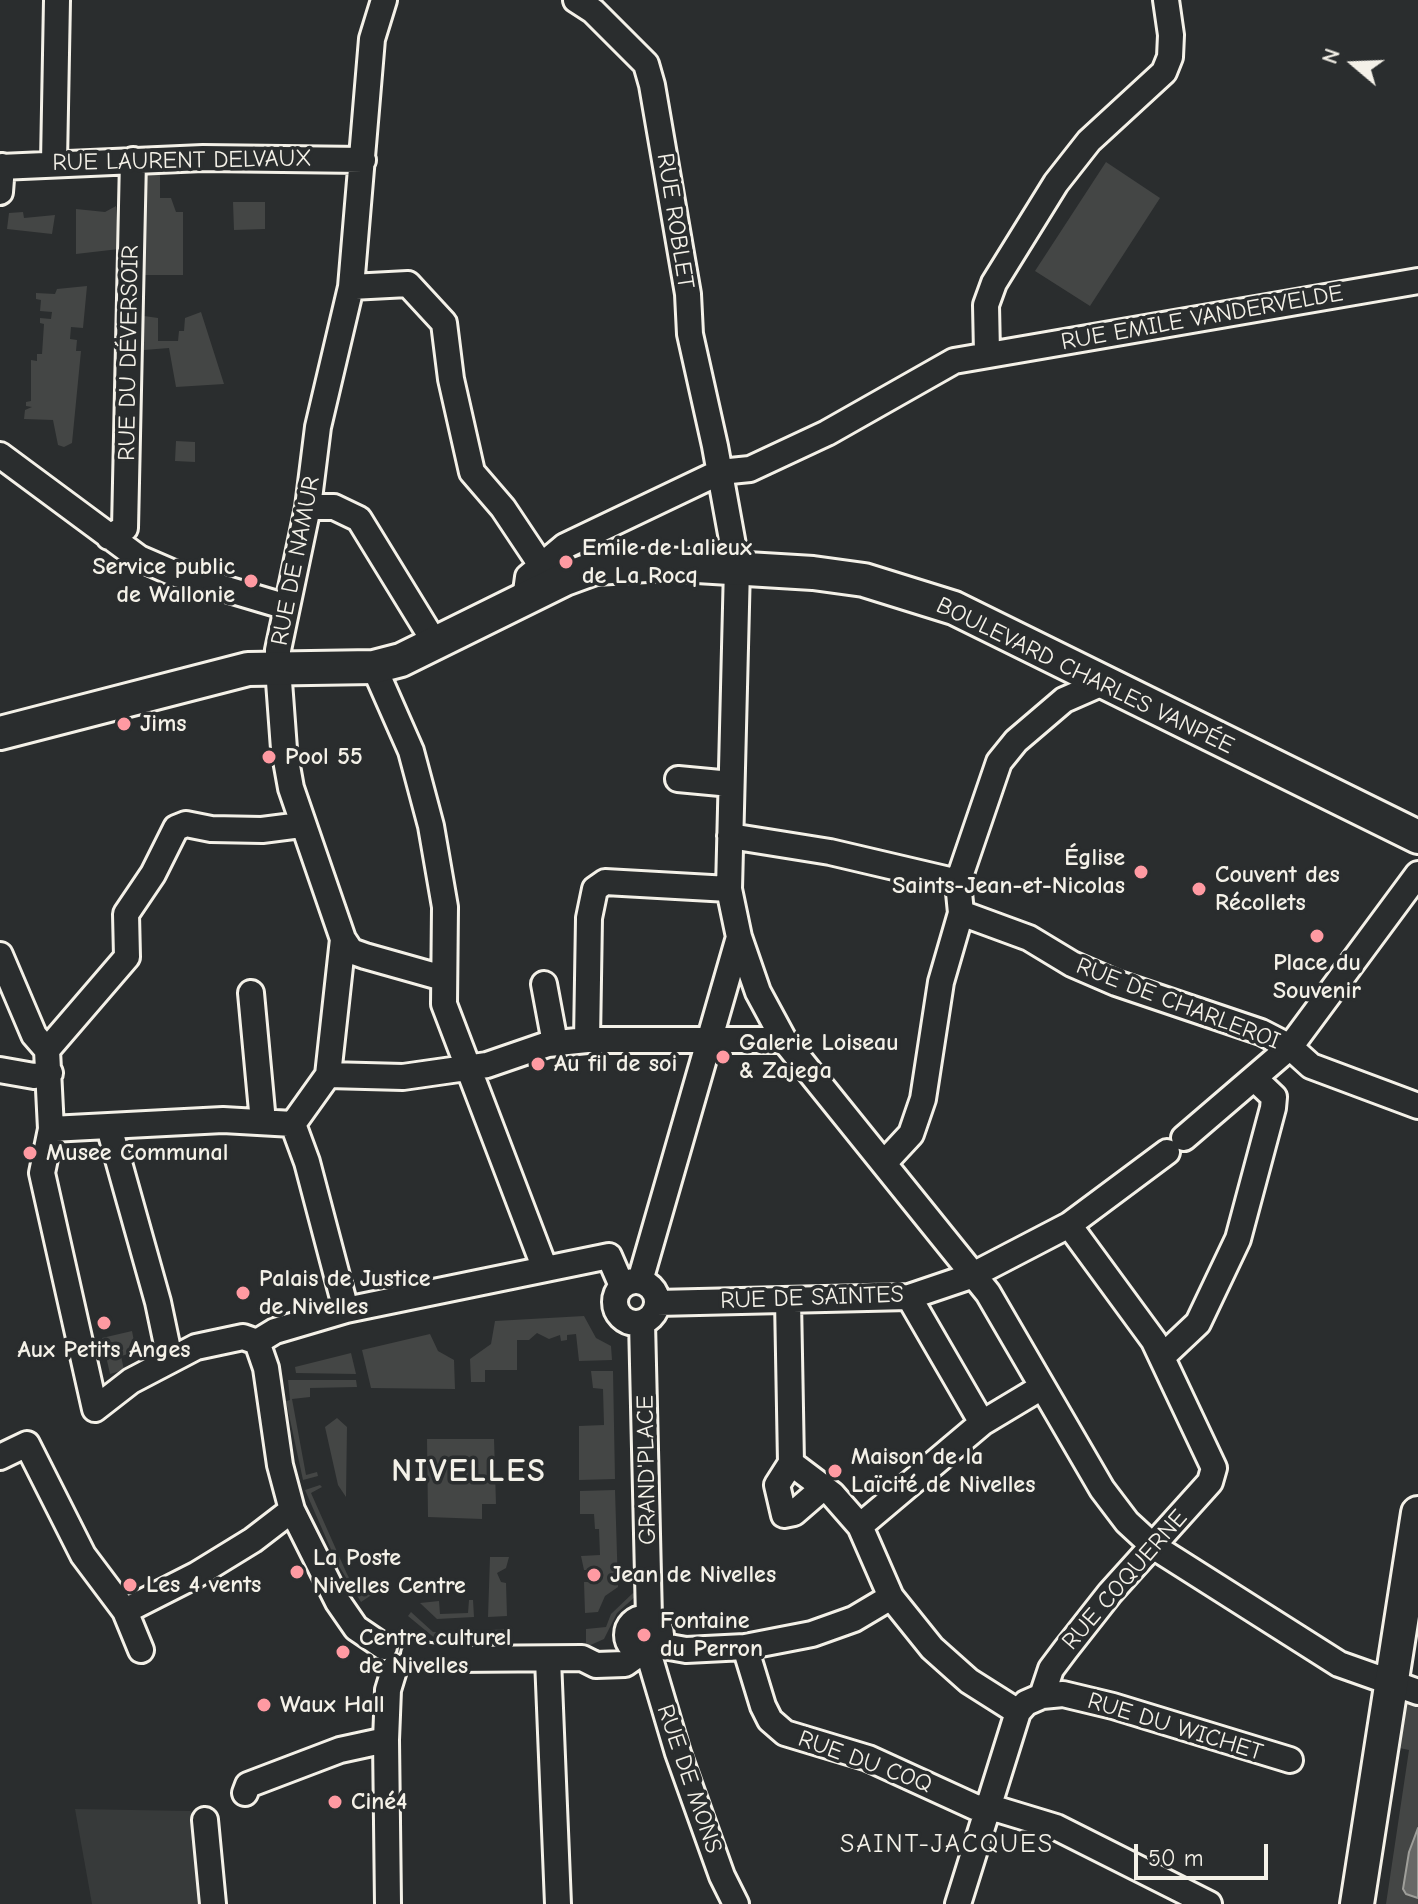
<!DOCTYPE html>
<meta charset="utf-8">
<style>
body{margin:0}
#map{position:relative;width:1418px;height:1904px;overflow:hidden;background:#2a2d2e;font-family:"Comic Neue",sans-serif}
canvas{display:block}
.north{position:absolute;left:1314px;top:24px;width:80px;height:80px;-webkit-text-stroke:6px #2a2d2e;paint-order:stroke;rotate:289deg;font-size:22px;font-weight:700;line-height:32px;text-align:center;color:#f4f1e8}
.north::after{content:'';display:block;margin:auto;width:28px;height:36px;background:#f4f1e8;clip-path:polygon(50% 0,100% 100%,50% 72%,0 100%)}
.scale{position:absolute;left:1134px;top:1844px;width:134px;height:36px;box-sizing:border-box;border:4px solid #f4f1e8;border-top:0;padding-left:10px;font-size:24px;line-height:28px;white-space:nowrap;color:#f4f1e8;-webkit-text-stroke:6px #2a2d2e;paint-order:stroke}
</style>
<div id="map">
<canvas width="1418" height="1904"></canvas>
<div class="north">N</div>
<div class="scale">50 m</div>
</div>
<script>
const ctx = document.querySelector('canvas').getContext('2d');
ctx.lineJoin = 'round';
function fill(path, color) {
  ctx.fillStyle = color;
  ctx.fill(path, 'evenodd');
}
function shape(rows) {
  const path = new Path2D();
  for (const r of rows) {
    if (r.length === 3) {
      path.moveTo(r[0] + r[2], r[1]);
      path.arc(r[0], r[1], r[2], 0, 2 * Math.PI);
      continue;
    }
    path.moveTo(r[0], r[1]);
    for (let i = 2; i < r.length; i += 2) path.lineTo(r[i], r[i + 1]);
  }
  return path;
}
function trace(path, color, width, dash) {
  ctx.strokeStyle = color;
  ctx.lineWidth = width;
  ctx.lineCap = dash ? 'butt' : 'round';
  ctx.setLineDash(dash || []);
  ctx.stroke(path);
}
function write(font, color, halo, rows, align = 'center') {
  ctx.font = font + ' "Comic Neue",sans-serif';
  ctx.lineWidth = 7;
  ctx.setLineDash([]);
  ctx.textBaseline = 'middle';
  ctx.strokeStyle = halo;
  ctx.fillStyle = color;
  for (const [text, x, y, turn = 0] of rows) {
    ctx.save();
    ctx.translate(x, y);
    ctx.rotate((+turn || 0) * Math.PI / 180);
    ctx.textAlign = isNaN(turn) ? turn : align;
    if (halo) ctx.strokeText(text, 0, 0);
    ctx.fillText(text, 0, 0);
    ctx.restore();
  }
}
fill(shape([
 [75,1809,191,1811,203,1904,92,1904]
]), '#373a3a');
fill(shape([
 [1106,162,1160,198,1090,306,1035,271],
 [138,174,160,174,160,198,171,198,176,212,183,212,183,275,137,275],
 [233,202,265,202,265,229,234,230],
 [116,206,119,249,76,254,76,209,105,212],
 [23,212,24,218,55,215,52,234,7,229,9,213],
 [87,286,83,328,71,327,70,339,77,340,76,351,81,351,72,443,64,447,58,445,53,420,24,419,25,410,32,407,26,406,26,402,31,401,31,360,37,361,37,354,42,354,44,324,40,323,40,318,51,319,52,312,40,311,41,300,36,299,36,293,55,294,57,289],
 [201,312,224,384,176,387,169,348,144,350,144,316,158,318,158,341,178,341,179,331,184,331,185,318],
 [176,441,195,442,195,462,175,461],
 [584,1316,596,1338,611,1346,612,1360,579,1361,576,1334,567,1335,567,1340,561,1341,560,1335,549,1339,537,1333,529,1340,517,1340,517,1370,485,1370,485,1382,471,1382,470,1359,491,1344,495,1321],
 [132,1331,136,1352,121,1356,124,1370,110,1374,102,1338],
 [430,1334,438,1351,454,1360,455,1389,371,1388,362,1350],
 [351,1353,356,1374,296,1373,295,1367],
 [591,1371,613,1371,615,1479,579,1480,579,1426,604,1425,603,1389,593,1388],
 [288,1380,356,1380,357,1387,310,1388,310,1397,292,1399,306,1475,317,1472,318,1476,303,1480,286,1401,290,1400],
 [337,1418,347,1427,346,1497,338,1485,325,1427],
 [427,1439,494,1439,496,1504,482,1504,482,1519,428,1517],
 [320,1485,322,1487,311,1493,347,1574,356,1590,367,1585,373,1594,361,1602,337,1563,305,1490],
 [615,1490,618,1587,605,1596,598,1612,585,1613,584,1582,591,1582,594,1577,591,1570,584,1570,581,1556,600,1555,599,1529,595,1529,594,1514,580,1514,580,1491],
 [490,1557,509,1557,506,1568,497,1573,501,1582,506,1583,507,1616,488,1617],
 [633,1593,637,1595,617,1613,604,1639,586,1647,586,1629,606,1627,611,1614],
 [469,1600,473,1600,474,1617,437,1619,420,1603,439,1601,440,1614,468,1613],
 [411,1612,433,1632,448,1632,448,1649,408,1616],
 [508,1629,509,1648,490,1648,490,1630],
 [475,1630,473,1647,459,1648,459,1631],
 [1398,1689,1418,1695,1418,1904,1386,1904,1409,1750,1390,1746]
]), '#444645');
const water = shape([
 [1418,1828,1418,1898,1406,1894,1403,1889,1409,1852,1418,1828]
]);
fill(water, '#676866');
trace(water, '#9f9f9a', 2);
const minor = shape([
 [384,0,372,39,351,287,318,427,308,507,278,650,278,668,284,749,291,788,343,939,351,951,365,956,443,978],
 [576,0,593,11,646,64,652,85,688,294,690,334,715,446,737,567,729,889,739,937,758,992,784,1040,988,1293,1102,1489,1127,1522,1153,1546,1339,1664,1418,1692],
 [54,162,57,0],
 [0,167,203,158,363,160],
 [0,192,2,166],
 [351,287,408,284,444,323,451,379,472,472,503,508,541,565],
 [987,353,986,305,994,283,1056,183,1089,141,1164,72,1170,57,1171,35,1166,0],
 [0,455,139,558,176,574,287,607],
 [308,507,334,507,359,519,435,643],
 [109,537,125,528,133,160],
 [525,599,528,577,565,546,720,472,750,469,827,433,954,361,1418,281],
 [374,667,411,751,431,826,445,907,444,1004,545,1269],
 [678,779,731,784],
 [730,836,830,852,958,882],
 [961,913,958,882,999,762,1016,741,1064,700,1105,682],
 [0,955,34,1035,47,1050,51,1129,42,1173,95,1409,131,1381,196,1347,243,1337,257,1342,266,1368,280,1465,292,1510,338,1602,356,1628,384,1647],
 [544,984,555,1043],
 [251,993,263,1122],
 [587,1040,589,918,595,889,605,882,729,889],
 [47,1050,127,957,126,914,153,874,176,828,186,824,211,829,262,830,301,825],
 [0,1070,34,1076,50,1073],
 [328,1075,403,1077,487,1065,548,1044,587,1040,784,1040],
 [293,1124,328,1075,343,939],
 [293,1124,307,1162,346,1310],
 [109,1127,158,1302,170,1359],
 [51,1129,223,1120,293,1124],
 [1184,1138,1290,1047,1418,874],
 [885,1162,911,1134,923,1099,941,982,961,913,1029,938,1072,964,1116,983,1261,1032,1290,1047,1311,1066,1418,1106],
 [640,1281,739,937],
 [636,1302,21],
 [909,1297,982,1423],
 [788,1300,791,1463,777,1485,784,1515,794,1513,824,1487],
 [657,1303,909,1297,971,1276,1069,1225,1167,1152],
 [642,1322,649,1618],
 [257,1342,275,1331,346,1310,609,1256,622,1286],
 [1162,1357,1198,1323,1238,1239,1273,1108,1274,1097,1255,1079],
 [0,1457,27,1444,83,1555,125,1611,141,1650],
 [791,1463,832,1494,860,1526,891,1597,932,1648,969,1681,1018,1712],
 [860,1526,982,1423,1042,1387],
 [125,1611,196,1575,253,1540,292,1510],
 [644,1635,17],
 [658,1645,686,1650,745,1647,812,1634,854,1619,891,1597],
 [745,1647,763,1706,770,1720,785,1733,868,1758,975,1807,1000,1810,1056,1827,1209,1904],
 [648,1652,678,1753,722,1876,736,1904],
 [414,1654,453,1659,582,1658,596,1665,625,1664,642,1652],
 [548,1659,558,1904],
 [1042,1696,1051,1669,1066,1649,1110,1593,1210,1482,1214,1468,1154,1341,1069,1225],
 [245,1793,248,1785,340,1750,386,1740],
 [205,1820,213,1904],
 [388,1904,386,1740,388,1690,395,1667],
 [958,1904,1018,1712,1026,1703,1042,1696,1063,1694,1113,1706,1290,1760]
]);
const major = shape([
 [0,733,248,669,374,667,401,660,565,579,595,568,664,564,813,573,864,580,954,608,1418,837],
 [1357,1904,1418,1513]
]);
trace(minor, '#f4f1e8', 30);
trace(major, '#f4f1e8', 38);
trace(minor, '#2a2d2e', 24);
trace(major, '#2a2d2e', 32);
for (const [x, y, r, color] of [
 [566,562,8,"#ff9aa2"],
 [251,581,8,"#ff9aa2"],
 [124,724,8,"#ff9aa2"],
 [269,757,8,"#ff9aa2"],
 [1141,872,8,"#ff9aa2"],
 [1199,889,8,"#ff9aa2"],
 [1317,936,8,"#ff9aa2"],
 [723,1057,8,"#ff9aa2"],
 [538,1064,8,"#ff9aa2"],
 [30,1153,8,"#ff9aa2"],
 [243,1293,8,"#ff9aa2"],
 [104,1323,8,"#ff9aa2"],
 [835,1471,8,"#ff9aa2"],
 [297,1572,8,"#ff9aa2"],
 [594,1575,8,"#ff9aa2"],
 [130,1585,8,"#ff9aa2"],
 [644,1635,8,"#ff9aa2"],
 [343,1652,8,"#ff9aa2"],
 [264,1705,8,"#ff9aa2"],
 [335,1802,8,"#ff9aa2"]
]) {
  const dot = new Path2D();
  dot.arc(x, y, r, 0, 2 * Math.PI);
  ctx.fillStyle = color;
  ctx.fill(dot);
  trace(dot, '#2a2d2e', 3);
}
write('24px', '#f4f1e8', '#2a2d2e', [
 ["RUE LAURENT DELVAUX",182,161,-1],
 ["RUE ROBLET",675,221,81],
 ["RUE EMILE VANDERVELDE",1202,318,-10],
 ["RUE DU DÉVERSOIR",129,353,-89],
 ["RUE DE NAMUR",296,561,-79],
 ["BOULEVARD CHARLES VANPÉE",1085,676,26],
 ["RUE DE CHARLEROI",1178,1004,21],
 ["RUE DE SAINTES",812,1298,-2],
 ["GRAND'PLACE",647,1470,-91],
 ["RUE COQUERNE",1125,1580,-49],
 ["RUE DU WICHET",1175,1727,17],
 ["RUE DU COQ",865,1762,20],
 ["RUE DE MONS",689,1779,71]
]);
write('bold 24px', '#f4f1e8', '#2a2d2e', [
 ["Emile de Lalieux",582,548],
 ["de La Rocq",582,576],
 ["Service public",235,567,"right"],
 ["de Wallonie",235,595,"right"],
 ["Jims",140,724],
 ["Pool 55",285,757],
 ["Église",1125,858,"right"],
 ["Saints-Jean-et-Nicolas",1125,886,"right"],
 ["Couvent des",1215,875],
 ["Récollets",1215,903],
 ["Place du",1317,963,"center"],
 ["Souvenir",1317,991,"center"],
 ["Galerie Loiseau",739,1043],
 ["& Zajega",739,1071],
 ["Au fil de soi",554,1064],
 ["Musee Communal",46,1153],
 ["Palais de Justice",259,1279],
 ["de Nivelles",259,1307],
 ["Aux Petits Anges",104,1350,"center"],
 ["Maison de la",851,1457],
 ["Laïcité de Nivelles",851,1485],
 ["La Poste",313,1558],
 ["Nivelles Centre",313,1586],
 ["Jean de Nivelles",610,1575],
 ["Les 4 vents",146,1585],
 ["Fontaine",660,1621],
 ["du Perron",660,1649],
 ["Centre culturel",359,1638],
 ["de Nivelles",359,1666],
 ["Waux Hall",280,1705],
 ["Ciné4",351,1802]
], 'left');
ctx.letterSpacing = '2px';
write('26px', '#f4f1e8', '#2a2d2e', [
 ["SAINT-JACQUES",947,1845]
]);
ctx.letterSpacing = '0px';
ctx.letterSpacing = '2px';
write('bold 32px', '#f4f1e8', '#2a2d2e', [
 ["NIVELLES",469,1472]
]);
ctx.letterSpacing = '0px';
</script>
